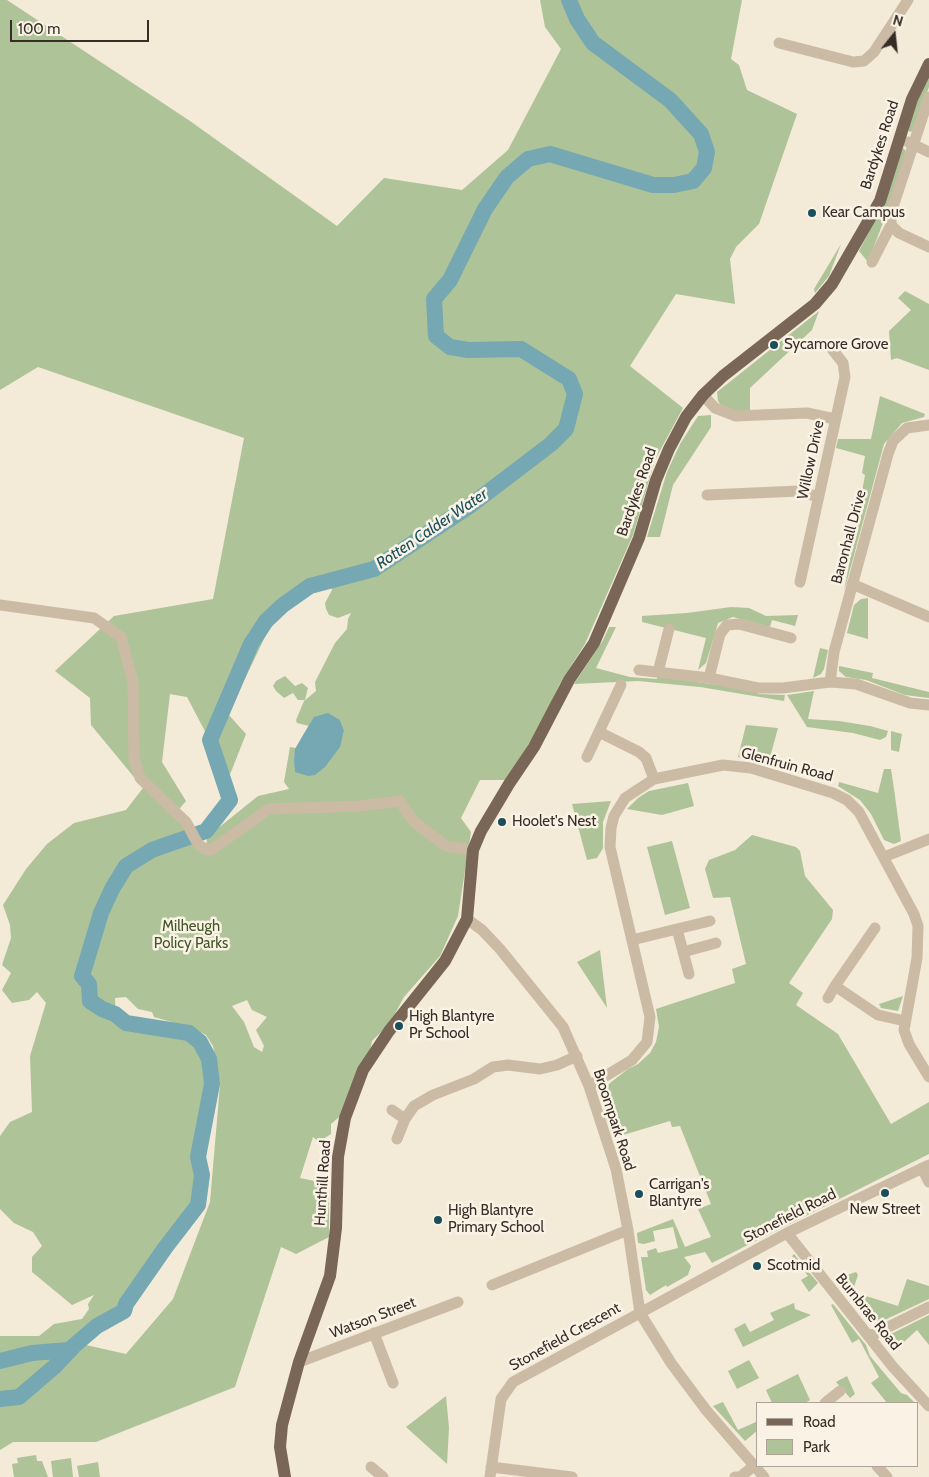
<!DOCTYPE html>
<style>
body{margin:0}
#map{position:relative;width:929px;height:1477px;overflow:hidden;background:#f3ead8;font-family:Cabin,sans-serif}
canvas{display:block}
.legend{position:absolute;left:756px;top:1402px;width:162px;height:65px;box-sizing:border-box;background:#faf3e5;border:1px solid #aca499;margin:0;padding:6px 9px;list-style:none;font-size:15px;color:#372d26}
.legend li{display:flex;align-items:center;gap:10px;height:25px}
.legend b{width:25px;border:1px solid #aca499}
.north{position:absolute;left:869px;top:10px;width:50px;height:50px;-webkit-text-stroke:4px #faf3e5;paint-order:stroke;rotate:16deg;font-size:14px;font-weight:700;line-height:20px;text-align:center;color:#372d26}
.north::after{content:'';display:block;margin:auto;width:18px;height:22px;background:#372d26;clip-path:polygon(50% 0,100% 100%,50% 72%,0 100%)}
.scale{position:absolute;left:10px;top:20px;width:139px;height:22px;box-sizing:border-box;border:2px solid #372d26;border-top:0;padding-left:6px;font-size:15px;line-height:18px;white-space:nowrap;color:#372d26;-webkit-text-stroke:4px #faf3e5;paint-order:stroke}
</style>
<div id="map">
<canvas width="929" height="1477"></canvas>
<ul class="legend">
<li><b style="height:6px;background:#7a6656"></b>Road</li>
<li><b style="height:14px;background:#afc398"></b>Park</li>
</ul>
<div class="north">N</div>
<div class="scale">100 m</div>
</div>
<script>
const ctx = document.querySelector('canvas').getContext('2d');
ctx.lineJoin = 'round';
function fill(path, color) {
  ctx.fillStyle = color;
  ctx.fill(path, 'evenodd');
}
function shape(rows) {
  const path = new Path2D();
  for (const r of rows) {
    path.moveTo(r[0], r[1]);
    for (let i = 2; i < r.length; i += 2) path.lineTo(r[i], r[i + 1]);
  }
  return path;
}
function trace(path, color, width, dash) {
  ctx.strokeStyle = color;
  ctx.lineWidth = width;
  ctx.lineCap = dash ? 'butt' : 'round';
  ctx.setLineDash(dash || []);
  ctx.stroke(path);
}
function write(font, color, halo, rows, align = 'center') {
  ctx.font = font + ' Cabin,sans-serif';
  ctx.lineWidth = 5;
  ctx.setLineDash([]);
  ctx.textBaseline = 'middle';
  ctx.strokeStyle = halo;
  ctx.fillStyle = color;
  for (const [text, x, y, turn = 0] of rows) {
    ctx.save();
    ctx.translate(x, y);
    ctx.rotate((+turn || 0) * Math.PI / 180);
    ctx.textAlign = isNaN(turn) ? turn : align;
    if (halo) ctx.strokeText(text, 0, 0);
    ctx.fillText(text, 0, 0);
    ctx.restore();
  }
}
fill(shape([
 [0,0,7,0,190,121,337,226,384,178,462,190,508,150,561,49,545,27,540,0,742,0,731,59,739,65,747,90,797,114,759,224,736,247,730,259,735,304,676,294,630,366,683,408,655,460,633,535,585,644,559,685,540,727,506,780,480,780,461,818,471,832,458,916,440,956,404,997,390,1023,372,1041,369,1056,345,1112,331,1124,331,1134,319,1142,313,1137,300,1178,329,1184,329,1237,296,1254,281,1247,235,1387,96,1442,13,1442,0,1450,0,1336,39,1336,54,1324,82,1319,89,1309,88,1304,94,1295,72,1305,32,1272,32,1257,42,1246,33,1232,14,1223,0,1209,0,1136,10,1122,32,1112,30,1056,46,1003,37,992,29,1000,12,1003,2,990,11,973,2,965,11,938,10,925,3,905,26,869,47,844,74,823,126,810,143,788,91,725,90,698,55,671,114,616,213,599,244,438,38,367,0,390],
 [331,581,332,590,325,603,326,609,329,615,338,618,351,613,348,619,347,629,335,643,315,682,316,691,304,701,296,720,297,723,309,726,315,717,340,720,344,730,294,759,296,748,290,747,284,782,289,789,258,796,207,837,206,852,176,813,186,801,162,762,170,694,187,697,229,777,246,734,228,714,286,593],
 [126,997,138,1009,152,1012,154,1017,193,1028,206,1035,213,1046,220,1085,210,1202,173,1299,126,1354,77,1343,97,1326,125,1311,126,1304,165,1248,198,1205,202,1175,198,1157,212,1084,209,1059,200,1042,189,1033,133,1024,133,1026,126,1027,116,1021,115,998],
 [247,1000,252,1010,267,1017,256,1030,264,1046,262,1052,254,1047,244,1022,232,1006],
 [929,72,929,87,913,131,910,132,908,130,913,108],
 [903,148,906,151,884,220,868,262,859,251,878,214],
 [841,244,829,276,815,293,814,289],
 [905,291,929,304,929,370,897,358,891,360,889,331,911,310,898,298],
 [819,311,812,330,750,388,750,412,738,412,721,405,718,401,717,392],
 [880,396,925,414,924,417,902,423,884,444,844,592,865,475,862,473,865,456,836,448,838,439,871,439],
 [711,415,711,427,673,485,660,537,647,537,667,472,680,444,698,416],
 [868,598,868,639,847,633,854,605,861,599],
 [731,607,749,608,766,616,798,615,795,626,772,620,770,627,733,617,718,623,706,663,698,670,706,638,642,622,642,616,687,613],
 [609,627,616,627,596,668,630,677,657,679,657,676,758,691,758,694,785,695,784,701,700,687,638,681,574,684,603,640],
 [820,648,828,650,824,669,821,674,813,678],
 [839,666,873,673,872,678,929,692,929,698,905,695,866,680,846,677,839,671],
 [285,676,295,686,302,683,308,688,305,700,298,700,293,693,284,698,276,691,273,686,276,681],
 [814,691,808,719,839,721,870,726,888,731,886,737,880,740,853,733,807,727,787,695],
 [746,725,778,728,769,761,805,772,804,775,738,757],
 [891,731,902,734,899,752,891,750],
 [884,769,891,769,895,796,901,841,894,844,884,840,871,814,860,800,838,786,839,782,878,793],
 [688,783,694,806,662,815,627,809,638,798,649,791],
 [611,801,603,822,603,848,597,858,587,860,572,804],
 [752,835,796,847,800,851,805,876,833,910,832,919,789,983,803,993,796,1005,838,1034,891,1124,929,1102,929,1154,712,1263,705,1252,684,1257,691,1266,688,1275,667,1287,666,1285,650,1295,646,1290,641,1257,648,1257,647,1251,656,1248,658,1253,678,1248,673,1227,653,1231,655,1241,644,1244,638,1243,637,1233,673,1219,685,1247,705,1239,711,1237,698,1209,711,1204,680,1126,672,1127,670,1121,613,1138,604,1112,602,1093,610,1083,628,1069,638,1064,650,1053,656,1042,659,1027,656,1009,735,983,732,969,746,964,730,897,713,898,705,869,709,860,735,850],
 [672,841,690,908,665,915,647,847],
 [600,950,607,1008,577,962],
 [903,996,898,1011,881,1008,879,1004],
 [794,1254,818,1283,809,1292,801,1280,808,1276,792,1256],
 [856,1272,858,1275,851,1296,864,1300,866,1296,898,1306,907,1279,929,1286,929,1299,876,1324,872,1323,835,1279],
 [794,1303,795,1309,811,1315,743,1347,734,1329,745,1323,750,1332,774,1320,770,1313],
 [833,1304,866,1345,870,1356,885,1374,901,1393,907,1395,915,1403,887,1403,871,1383,879,1377,859,1339,852,1343,831,1305],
 [929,1315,929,1345,917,1330,893,1352,887,1343,891,1334],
 [749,1360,759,1378,737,1389,728,1371],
 [798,1374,810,1400,805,1403,772,1403,766,1390],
 [847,1376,855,1394,850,1398,836,1382],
 [446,1396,449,1428,447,1464,406,1427],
 [723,1402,738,1430,758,1421,758,1430,745,1441,713,1406],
 [36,1455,37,1461,42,1461,48,1477,14,1477,12,1464,18,1463,17,1458],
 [71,1458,73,1477,53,1477,51,1461],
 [98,1462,100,1477,79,1477,77,1466]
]), '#afc398');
fill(shape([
 [328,713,340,720,344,730,340,747,325,767,315,775,308,776,295,772,294,759,295,749,303,735,314,717]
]), '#75a8b2');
trace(shape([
 [0,1361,32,1353,69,1350,97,1326,124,1311,126,1304,165,1248,198,1205,202,1175,198,1157,212,1084,209,1059,200,1042,189,1033,126,1023,115,1014,102,1009,90,1001,89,984,82,976,101,913,112,889,126,866,152,850,206,831,230,800,210,740,251,644,266,621,283,605,310,586,374,569,471,505,551,444,566,429,575,394,569,379,521,349,468,350,450,347,436,336,434,299,450,280,485,209,507,177,528,159,550,154,653,185,674,185,693,181,704,168,707,152,701,134,670,100,593,43,577,19,569,0],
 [0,1399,19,1397,54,1367,73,1347]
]), '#75a8b2', 16);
trace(shape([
 [779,43,853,62,864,61,874,52,908,0],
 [908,142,929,152],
 [891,225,899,233,929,247],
 [872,262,891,225,891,213,929,97],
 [703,395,715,408,736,416,807,413,835,419],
 [707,495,799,491,818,497],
 [800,582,845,377,843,363,832,349],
 [852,584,929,617],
 [0,605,94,618,121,637,133,682,134,758,140,778,186,822,198,844,205,849,211,850,269,809,360,806,400,801,413,821,446,846,473,850],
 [639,670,709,678,758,688,783,688,830,682,856,684,910,703,929,705],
 [658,672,669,629],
 [709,678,720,634,727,625,739,624,791,638],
 [830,682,834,652,888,454,893,441,907,428,929,425],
 [599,732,639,752,646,758,654,779],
 [587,757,621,685],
 [884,857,929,839],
 [467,919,482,930,500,949,563,1027,589,1086,616,1169,628,1230,640,1313,671,1363,706,1410,764,1477],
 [677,929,710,921],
 [632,940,677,929,689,974],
 [683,952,716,943],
 [835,986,875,928],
 [828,998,835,986,878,1015,905,1021],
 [589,1086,632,1060,647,1042,650,1017,610,847,611,828,614,816,625,798,654,779,723,765,751,768,833,793,847,800,859,812,914,914,918,926,917,958,904,1030,909,1044,929,1077],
 [392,1110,405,1119],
 [397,1139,405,1119,414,1106,433,1095,474,1079,493,1067,508,1065,540,1069,557,1065,577,1056],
 [922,1168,929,1182],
 [787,1233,893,1367,929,1406],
 [492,1285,628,1230],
 [374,1333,393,1383],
 [870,1336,929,1307],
 [299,1362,458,1302],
 [825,1403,840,1391],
 [877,1466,887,1477],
 [371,1467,383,1477],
 [491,1467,572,1477],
 [490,1477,501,1399,513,1382,787,1233,929,1165],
 [735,1477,740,1477,755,1465]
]), '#ccbba4', 11);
trace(shape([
 [285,1477,280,1447,282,1425,299,1362,330,1276,336,1228,338,1157,345,1118,363,1070,389,1031,445,961,467,919,473,850,481,831,509,784,534,747,569,680,594,643,639,538,656,480,669,449,686,417,703,395,723,376,815,304,832,284,880,201,912,99,929,64]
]), '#7a6656', 12);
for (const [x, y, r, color] of [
 [812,213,5,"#194e5b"],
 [774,345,5,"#194e5b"],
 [502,822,5,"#194e5b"],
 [399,1026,5,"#194e5b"],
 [885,1193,5,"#194e5b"],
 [639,1194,5,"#194e5b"],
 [438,1220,5,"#194e5b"],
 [757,1266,5,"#194e5b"]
]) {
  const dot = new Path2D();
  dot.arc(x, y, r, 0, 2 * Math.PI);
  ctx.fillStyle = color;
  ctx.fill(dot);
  trace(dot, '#faf3e5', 2);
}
write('15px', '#372d26', '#faf3e5', [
 ["Bardykes Road",880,145,-72],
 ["Willow Drive",811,460,-78],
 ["Bardykes Road",637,492,-71],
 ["Baronhall Drive",849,537,-75],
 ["Glenfruin Road",787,765,15],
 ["Broompark Road",614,1120,72],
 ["Hunthill Road",323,1183,-86],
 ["Stonefield Road",790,1216,-27],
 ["Burnbrae Road",868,1312,51],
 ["Watson Street",373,1318,-21],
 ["Stonefield Crescent",565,1337,-29]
]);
write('15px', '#372d26', '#faf3e5', [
 ["Kear Campus",822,213],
 ["Sycamore Grove",784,345],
 ["Hoolet's Nest",512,822],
 ["High Blantyre",409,1017],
 ["Pr School",409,1034],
 ["Carrigan's",649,1185],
 ["Blantyre",649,1202],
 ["New Street",885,1210,"center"],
 ["High Blantyre",448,1211],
 ["Primary School",448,1228],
 ["Scotmid",767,1266]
], 'left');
write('15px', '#405728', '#faf3e5', [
 ["Milheugh",191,927],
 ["Policy Parks",191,944]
]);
write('italic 16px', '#194e5b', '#faf3e5', [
 ["Rotten Calder Water",432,529,-34]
]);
</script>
